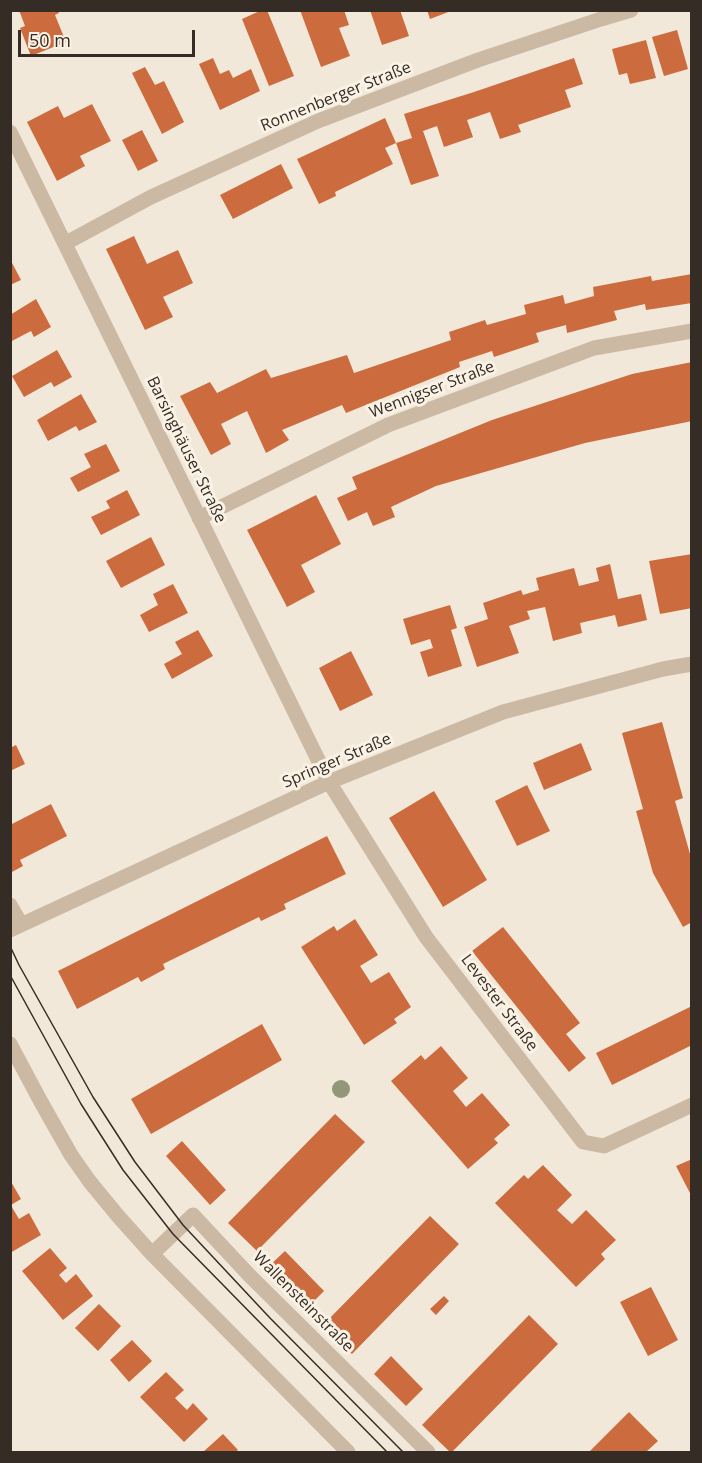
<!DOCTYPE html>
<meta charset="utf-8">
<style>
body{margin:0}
#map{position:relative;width:702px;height:1463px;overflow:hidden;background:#f2e8d9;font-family:"Open Sans",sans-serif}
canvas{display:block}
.frame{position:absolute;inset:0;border:12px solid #362c26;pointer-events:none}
.scale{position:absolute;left:18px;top:30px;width:177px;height:27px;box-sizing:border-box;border:3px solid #362c26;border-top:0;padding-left:8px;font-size:18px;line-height:21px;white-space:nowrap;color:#362c26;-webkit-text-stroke:4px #faf2e5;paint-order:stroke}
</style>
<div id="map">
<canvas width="702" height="1463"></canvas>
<div class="frame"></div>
<div class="scale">50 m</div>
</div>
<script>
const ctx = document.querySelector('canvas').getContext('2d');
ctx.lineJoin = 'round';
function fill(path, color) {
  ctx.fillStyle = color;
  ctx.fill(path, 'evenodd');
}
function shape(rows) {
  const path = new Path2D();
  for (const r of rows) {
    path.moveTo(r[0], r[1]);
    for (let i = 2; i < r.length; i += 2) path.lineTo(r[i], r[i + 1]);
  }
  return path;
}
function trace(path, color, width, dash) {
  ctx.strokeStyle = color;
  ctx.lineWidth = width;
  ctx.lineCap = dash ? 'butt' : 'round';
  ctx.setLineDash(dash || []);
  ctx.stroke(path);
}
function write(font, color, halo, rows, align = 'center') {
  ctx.font = font + ' "Open Sans",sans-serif';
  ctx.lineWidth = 6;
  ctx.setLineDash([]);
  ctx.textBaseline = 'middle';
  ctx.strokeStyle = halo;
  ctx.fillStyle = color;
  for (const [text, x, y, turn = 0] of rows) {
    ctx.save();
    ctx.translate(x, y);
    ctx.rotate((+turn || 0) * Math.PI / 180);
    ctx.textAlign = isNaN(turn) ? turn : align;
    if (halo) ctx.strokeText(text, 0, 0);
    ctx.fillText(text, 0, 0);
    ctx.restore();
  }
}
fill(shape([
 [19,10,58,10,59,13,55,15,66,42,31,56,20,28,25,26],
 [262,10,267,10,294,76,269,86,242,19],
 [300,10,344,10,349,25,339,28,350,56,321,67],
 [370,10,400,10,409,36,382,45],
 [427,10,451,10,451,11,430,19],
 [677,30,688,69,664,76,652,37],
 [646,40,656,78,630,84,627,73,619,75,612,49],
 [213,58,220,74,229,70,233,78,251,69,260,91,220,110,199,64],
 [574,58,583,84,565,90,571,107,518,125,521,132,500,139,490,112,467,120,473,137,444,147,437,126,423,131,439,176,411,185,396,143,385,148,393,164,335,192,336,196,319,204,297,159,385,118,396,143,412,138,404,114,474,92],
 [145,67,155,85,164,81,184,122,162,134,132,73],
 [92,104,111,141,80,156,85,166,57,181,27,122,58,106,64,118],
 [142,130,158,161,138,171,122,140],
 [281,164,293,188,233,219,220,195],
 [134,236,147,264,178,250,193,283,163,297,173,317,145,330,106,249],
 [10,259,21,280,10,285],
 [692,274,692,303,646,310,645,304,614,311,617,320,567,333,566,325,536,333,539,342,494,357,492,351,459,362,460,367,346,413,342,405,282,430,289,440,266,453,247,411,221,424,231,444,211,455,180,396,210,382,217,393,266,369,271,378,347,355,354,373,451,340,449,332,485,320,487,325,526,314,524,305,563,295,565,304,594,296,593,287,651,276,652,281],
 [36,299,51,327,34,337,31,331,10,342,10,315],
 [57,350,72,377,54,387,51,382,24,397,12,376],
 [692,362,692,421,585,443,436,486,391,507,395,517,373,526,367,512,348,521,337,498,357,489,352,477,492,420,632,374],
 [81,394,97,422,79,431,76,426,48,441,37,420],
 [106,444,120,471,78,492,70,478,91,467,84,454],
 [127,490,140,515,101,535,91,517,110,508,106,501],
 [316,495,341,544,301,565,315,592,287,607,247,530],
 [151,537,165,565,121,588,106,561],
 [692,554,692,608,660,614,649,561],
 [610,564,618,599,641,594,647,620,618,627,615,615,580,623,582,633,553,641,545,607,527,611,530,619,509,626,519,653,477,667,464,627,488,619,483,603,521,590,523,595,539,590,536,578,574,568,579,586,599,581,596,568],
 [173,584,188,613,149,632,140,615,158,605,153,594],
 [450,605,457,628,451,630,462,666,428,677,420,652,433,648,430,639,411,645,403,619],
 [198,630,213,656,172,679,164,664,182,654,175,642],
 [351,651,373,695,340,711,319,668],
 [662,722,683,798,675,801,692,861,692,922,683,927,653,873,636,811,643,809,622,733],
 [581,743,592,770,544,790,533,763],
 [16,745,25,764,10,771,10,748],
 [527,785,550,831,517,846,495,801],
 [434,791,487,880,443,907,389,818],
 [51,804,67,836,20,860,23,866,10,873,10,825],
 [327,836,346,874,284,904,286,909,261,921,259,917,163,964,165,969,141,982,138,977,77,1009,58,971],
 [355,919,378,955,360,966,371,983,389,972,411,1007,394,1019,397,1023,364,1045,301,947,334,926,337,931],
 [503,927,580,1023,566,1034,586,1058,569,1072,472,951],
 [692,1006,692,1045,612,1085,596,1053],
 [262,1024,282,1060,151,1134,131,1099],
 [441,1046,468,1078,453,1091,466,1107,482,1093,510,1125,494,1139,498,1143,468,1169,391,1081,421,1055,425,1060],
 [335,1114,365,1142,257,1251,228,1223],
 [182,1141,226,1190,210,1205,166,1156],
 [690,1160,692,1162,692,1197,676,1166],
 [543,1165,572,1195,557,1210,572,1224,586,1210,616,1240,601,1254,605,1259,576,1287,495,1203,524,1175,528,1179],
 [10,1180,21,1199,11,1205,13,1209,19,1219,29,1213,41,1235,10,1253],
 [430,1216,459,1244,352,1354,323,1325],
 [50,1248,67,1268,59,1275,66,1283,76,1274,93,1296,63,1320,22,1271],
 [285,1251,324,1291,307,1308,268,1267],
 [651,1287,678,1340,648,1356,620,1302],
 [444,1296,449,1301,436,1315,430,1309],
 [99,1304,121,1326,98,1351,75,1328],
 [529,1315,558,1344,452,1452,450,1452,422,1425],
 [132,1340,152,1361,129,1382,110,1360],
 [391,1356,423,1389,406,1406,374,1374],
 [166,1372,184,1390,175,1398,187,1410,193,1403,208,1419,184,1442,140,1397],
 [629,1412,658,1441,646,1452,589,1452],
 [223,1434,238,1450,235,1452,203,1452]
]), '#cc6b3d');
trace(shape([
 [10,132,329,782,426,937,583,1142,604,1146,692,1105],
 [66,243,151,197,318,121,478,60,601,19,631,10],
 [199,518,388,425,594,348,692,331],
 [10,905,21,924],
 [10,930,329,782,503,712,663,669,692,664],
 [10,1044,41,1102,71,1155,90,1182,118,1216,152,1254,348,1452],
 [152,1254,193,1215,250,1276,428,1452]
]), '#cbb9a4', 15);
trace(shape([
 [10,946,19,965,93,1097,135,1162,183,1225,270,1318,403,1452],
 [10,975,81,1104,123,1170,173,1234,387,1452]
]), '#362c26', 1.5);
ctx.fillStyle = '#919778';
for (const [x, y] of [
 [341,1089]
]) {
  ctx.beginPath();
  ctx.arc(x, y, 9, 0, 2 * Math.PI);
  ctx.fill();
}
write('16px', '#362c26', '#faf2e5', [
 ["Ronnenberger Straße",336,97,-22],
 ["Wennigser Straße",432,390,-21],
 ["Barsinghäuser Straße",186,450,64],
 ["Springer Straße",337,761,-23],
 ["Levester Straße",499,1003,53],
 ["Wallensteinstraße",303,1302,45]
]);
</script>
